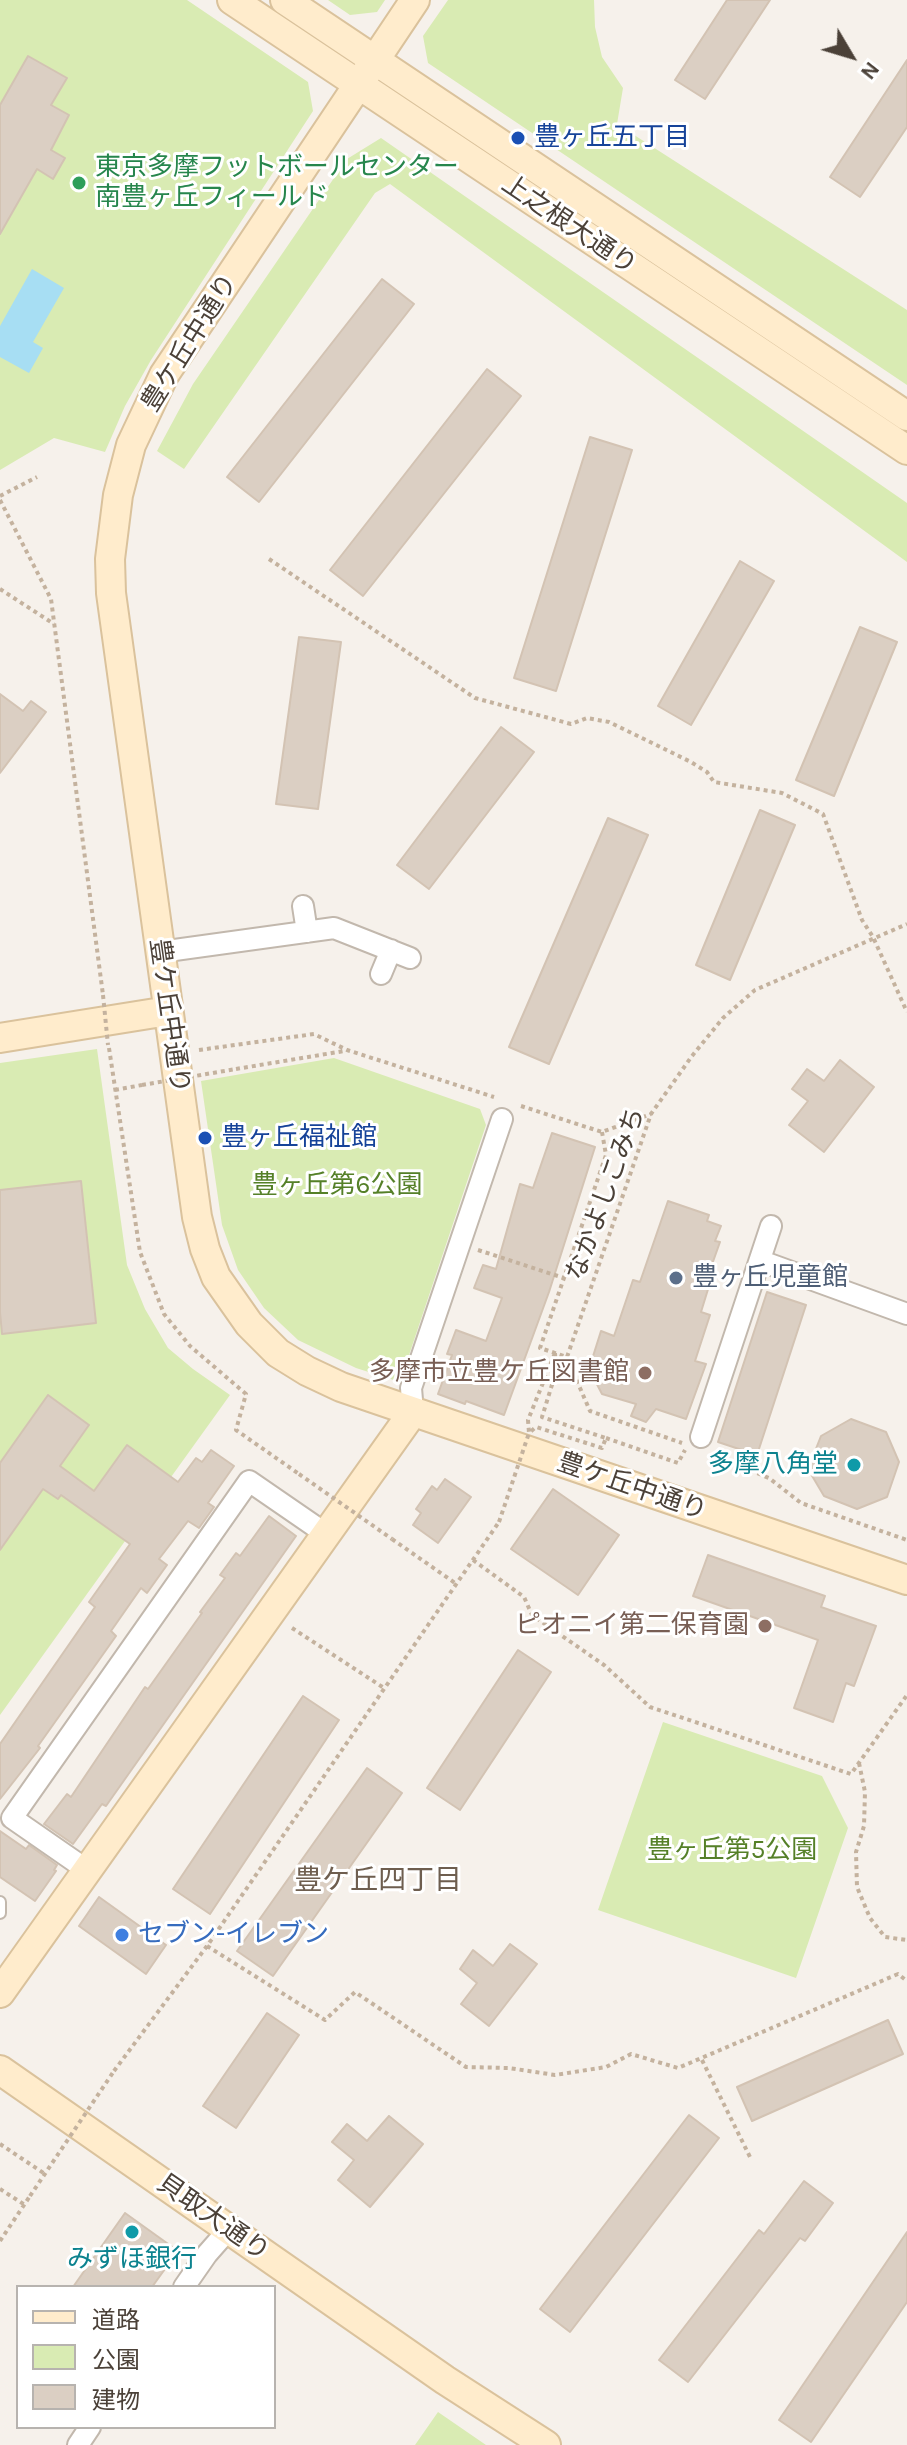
<!DOCTYPE html>
<meta charset="utf-8">
<style>
body{margin:0}
#map{position:relative;width:907px;height:2445px;overflow:hidden;background:#f6f1eb;font-family:Karla,"Noto Sans JP",sans-serif}
canvas{display:block}
.legend{position:absolute;left:16px;top:2285px;width:260px;height:144px;box-sizing:border-box;background:#fff;border:2px solid #b7b3af;margin:0;padding:10px 14px;list-style:none;font-size:24px;color:#4b4138}
.legend li{display:flex;align-items:center;gap:16px;height:40px}
.legend b{width:40px;border:2px solid #b7b3af}
.north{position:absolute;left:811px;top:16px;width:80px;height:80px;-webkit-text-stroke:6px #fff;paint-order:stroke;rotate:128deg;font-size:22px;font-weight:700;line-height:32px;text-align:center;color:#4b4138}
.north::after{content:'';display:block;margin:auto;width:28px;height:36px;background:#4b4138;clip-path:polygon(50% 0,100% 100%,50% 72%,0 100%)}
</style>
<div id="map">
<canvas width="907" height="2445"></canvas>
<ul class="legend">
<li><b style="height:10px;background:#ffeccc"></b>道路</li>
<li><b style="height:22px;background:#d9ebb3"></b>公園</li>
<li><b style="height:22px;background:#dbcfc3"></b>建物</li>
</ul>
<div class="north">N</div>
</div>
<script>
const ctx = document.querySelector('canvas').getContext('2d');
ctx.lineJoin = 'round';
function fill(path, color) {
  ctx.fillStyle = color;
  ctx.fill(path, 'evenodd');
}
function shape(rows) {
  const path = new Path2D();
  for (const r of rows) {
    path.moveTo(r[0], r[1]);
    for (let i = 2; i < r.length; i += 2) path.lineTo(r[i], r[i + 1]);
  }
  return path;
}
function trace(path, color, width, dash) {
  ctx.strokeStyle = color;
  ctx.lineWidth = width;
  ctx.lineCap = dash ? 'butt' : 'round';
  ctx.setLineDash(dash || []);
  ctx.stroke(path);
}
function write(font, color, halo, rows, align = 'center') {
  ctx.font = font + ' Karla,"Noto Sans JP",sans-serif';
  ctx.lineWidth = 6;
  ctx.setLineDash([]);
  ctx.textBaseline = 'middle';
  ctx.strokeStyle = halo;
  ctx.fillStyle = color;
  for (const [text, x, y, turn = 0] of rows) {
    ctx.save();
    ctx.translate(x, y);
    ctx.rotate((+turn || 0) * Math.PI / 180);
    ctx.textAlign = isNaN(turn) ? turn : align;
    if (halo) ctx.strokeText(text, 0, 0);
    ctx.fillText(text, 0, 0);
    ctx.restore();
  }
}
fill(shape([
 [0,0,187,0,308,82,313,111,151,360,125,406,105,452,54,438,0,470],
 [328,0,385,0,377,12,350,15],
 [448,0,594,0,595,27,602,57,623,88,617,124,907,310,907,385,428,63,423,36],
 [381,138,907,503,907,562,390,184,375,193,184,469,157,451,193,384,347,159],
 [97,1049,127,1265,145,1309,168,1348,193,1369,230,1395,0,1715,0,1063],
 [334,1058,480,1109,486,1125,400,1382,356,1368,298,1340,264,1308,238,1270,222,1225,201,1081],
 [663,1722,822,1776,848,1828,796,1978,598,1910],
 [438,2412,486,2445,415,2445]
]), '#d9ebb3');
fill(shape([
 [32,269,64,288,33,342,43,348,29,373,0,357,0,326]
]), '#a7def3');
const building = shape([
 [727,0,770,0,705,99,675,80,727,0],
 [28,56,67,78,51,105,69,115,51,150,65,158,53,179,37,169,0,234,0,105,28,56],
 [907,60,907,127,860,197,830,177,907,60],
 [382,279,414,304,259,502,227,477,382,279],
 [487,369,521,396,363,596,330,570,487,369],
 [590,437,632,450,556,691,514,678,590,437],
 [740,561,774,581,691,725,658,706,740,561],
 [860,627,897,642,834,796,796,780,860,627],
 [299,637,341,642,318,809,276,804,299,637],
 [0,694,23,711,31,701,46,712,0,773,0,694],
 [501,727,534,752,429,889,397,865,501,727],
 [760,810,795,825,730,980,696,965,760,810],
 [608,818,648,835,549,1064,509,1047,608,818],
 [840,1060,874,1087,824,1152,789,1125,808,1101,792,1089,807,1069,824,1081,840,1060],
 [552,1133,595,1147,549,1292,504,1415,466,1401,465,1404,438,1394,452,1355,447,1354,456,1330,486,1341,502,1298,474,1288,483,1265,496,1269,520,1184,533,1188,552,1133],
 [81,1181,96,1323,2,1334,0,1312,0,1190,81,1181],
 [668,1201,709,1215,707,1221,721,1226,715,1241,720,1242,705,1284,709,1286,701,1312,710,1315,695,1361,706,1364,686,1419,656,1409,646,1422,631,1416,636,1404,602,1394,589,1369,601,1331,614,1336,633,1280,640,1282,668,1201],
 [767,1292,806,1305,757,1455,718,1442,767,1292],
 [48,1395,89,1425,60,1466,94,1491,127,1445,178,1482,196,1458,202,1462,211,1450,234,1466,208,1503,214,1507,199,1528,188,1521,159,1559,167,1565,147,1593,141,1588,111,1631,116,1636,38,1746,40,1748,0,1799,0,1744,95,1607,89,1602,130,1544,61,1495,58,1499,43,1489,0,1550,0,1463,48,1395],
 [851,1419,886,1432,899,1462,887,1497,857,1509,824,1496,808,1469,821,1436,851,1419],
 [445,1479,471,1497,438,1543,413,1525,421,1513,416,1509,432,1486,437,1490,445,1479],
 [553,1489,619,1535,578,1595,511,1549,553,1489],
 [269,1516,296,1536,106,1806,102,1804,73,1844,44,1824,67,1794,71,1797,145,1687,148,1689,202,1613,200,1612,225,1578,220,1575,236,1553,240,1556,269,1516],
 [708,1555,825,1596,821,1607,876,1626,854,1686,846,1683,833,1722,794,1708,818,1640,693,1596,708,1555],
 [518,1650,551,1672,460,1810,427,1788,518,1650],
 [303,1696,339,1720,210,1914,173,1889,303,1696],
 [367,1768,402,1793,273,1976,237,1951,367,1768],
 [0,1831,26,1849,29,1845,57,1865,54,1870,56,1871,35,1901,0,1877,0,1831],
 [99,1897,166,1945,146,1974,79,1926,99,1897],
 [510,1944,537,1964,489,2026,461,2004,477,1983,460,1969,473,1950,493,1966,510,1944],
 [267,2013,299,2035,236,2128,203,2106,267,2013],
 [888,2020,903,2054,752,2121,737,2087,888,2020],
 [689,2115,719,2138,570,2332,540,2309,689,2115],
 [389,2116,423,2144,370,2207,338,2180,354,2160,332,2142,347,2124,367,2141,389,2116],
 [804,2181,833,2203,805,2241,800,2238,688,2382,659,2360,759,2230,764,2234,804,2181],
 [125,2213,178,2251,152,2287,73,2287,125,2213],
 [907,2232,907,2302,811,2442,779,2420,907,2232]
]);
fill(building, '#dbcfc3');
trace(building, '#d3c3b3', 2);
const lane = shape([
 [0,1902,0,1913]
]);
const street = shape([
 [303,906,307,932],
 [160,952,334,928,410,958],
 [381,974,391,950],
 [761,1261,907,1314],
 [413,1412,411,1388,502,1119],
 [701,1437,771,1226],
 [87,1870,12,1818,249,1481,326,1534],
 [184,2287,207,2254,229,2229],
 [78,2445,90,2427]
]);
const secondary = shape([
 [232,0,907,450],
 [285,0,907,416],
 [415,0,164,375,131,445,118,495,110,559,111,593,197,1217,205,1249,216,1277,249,1324,278,1353,307,1371,341,1387,907,1580],
 [0,1038,168,1011],
 [0,1993,413,1412],
 [0,2070,445,2380,546,2445]
]);
trace(lane, '#c2b8ad', 14);
trace(street, '#c2b8ad', 24);
trace(secondary, '#dac29c', 32);
trace(shape([
 [0,496,37,477],
 [0,500,51,599,103,995],
 [269,559,475,698,571,724,587,718,609,722,691,762,707,772,714,782,782,793,823,814,862,920,873,937,907,1012],
 [0,589,54,624],
 [109,1048,140,1252,164,1314,190,1346,246,1394,236,1430,299,1474],
 [199,1050,314,1034,347,1050,494,1097],
 [236,1069,344,1051],
 [115,1090,142,1085],
 [521,1106,602,1132,651,1114],
 [602,1132,606,1155,540,1348,567,1357,651,1114,692,1056,723,1018,755,990,907,924],
 [478,1250,564,1278],
 [555,1353,556,1372,542,1417,606,1438,602,1448,536,1427,529,1433,528,1420,555,1353],
 [567,1358,590,1411,682,1443],
 [606,1438,678,1463,685,1450],
 [713,1455,769,1478,801,1503,907,1540],
 [392,1539,455,1583],
 [473,1560,524,1597,532,1615,604,1665,650,1707,851,1774,907,1695],
 [292,1628,384,1688],
 [859,1763,865,1792,864,1826,856,1852,857,1887,870,1918,885,1937,907,1940],
 [207,1946,325,2020,355,1992,466,2067,509,2068,555,2075,606,2067,631,2054,678,2068,898,1974,907,1981],
 [702,2060,751,2159],
 [114,2071,207,1946,499,1522],
 [0,2144,45,2174],
 [0,2189,25,2205],
 [0,2241,30,2196]
]), '#c4b29e', 4, [4, 4]);
trace(lane, '#fff', 10);
trace(street, '#fff', 20);
trace(secondary, '#ffeccc', 28);
trace(shape([
 [103,995,108,1045],
 [142,1085,236,1069],
 [299,1474,392,1539],
 [499,1522,529,1433],
 [30,2196,114,2071]
]), '#c4b29e', 4, [4, 4]);
for (const [x, y, r, color] of [
 [518,138,8,"#1a4fb4"],
 [79,183,8,"#2e9e5b"],
 [205,1138,8,"#1a4fb4"],
 [676,1278,8,"#5c6f8a"],
 [645,1373,8,"#8d6e63"],
 [854,1465,8,"#0f9aa8"],
 [765,1626,8,"#8d6e63"],
 [122,1935,8,"#3f7fe0"],
 [132,2232,8,"#0f9aa8"]
]) {
  const dot = new Path2D();
  dot.arc(x, y, r, 0, 2 * Math.PI);
  ctx.fillStyle = color;
  ctx.fill(dot);
  trace(dot, '#fff', 3);
}
write('26px', '#164399', '#fff', [
 ["豊ヶ丘五丁目",534,138],
 ["豊ヶ丘福祉館",221,1138]
], 'left');
write('26px', '#27864d', '#fff', [
 ["東京多摩フットボールセンター",95,168],
 ["南豊ヶ丘フィールド",95,198]
], 'left');
write('26px', '#4b4138', '#fff', [
 ["上之根大通り",569,225,34],
 ["豊ケ丘中通り",190,343,-58],
 ["豊ケ丘中通り",169,1016,82],
 ["なかよしこみち",606,1194,-70],
 ["豊ケ丘中通り",632,1487,19],
 ["貝取大通り",213,2218,35]
]);
write('26px', '#558028', '#fff', [
 ["豊ヶ丘第6公園",337,1186],
 ["豊ヶ丘第5公園",732,1851]
]);
write('26px', '#4e5e75', '#fff', [
 ["豊ヶ丘児童館",692,1278]
], 'left');
write('26px', '#785e54', '#fff', [
 ["多摩市立豊ケ丘図書館",629,1373],
 ["ピオニイ第二保育園",749,1626]
], 'right');
write('26px', '#0d838f', '#fff', [
 ["多摩八角堂",838,1465],
 ["みずほ銀行",132,2260,"center"]
], 'right');
write('26px', '#366cbe', '#fff', [
 ["セブン-イレブン",138,1935]
], 'left');
write('28px', '#6e5e4f', '#fff', [
 ["豊ケ丘四丁目",378,1881]
]);
</script>
